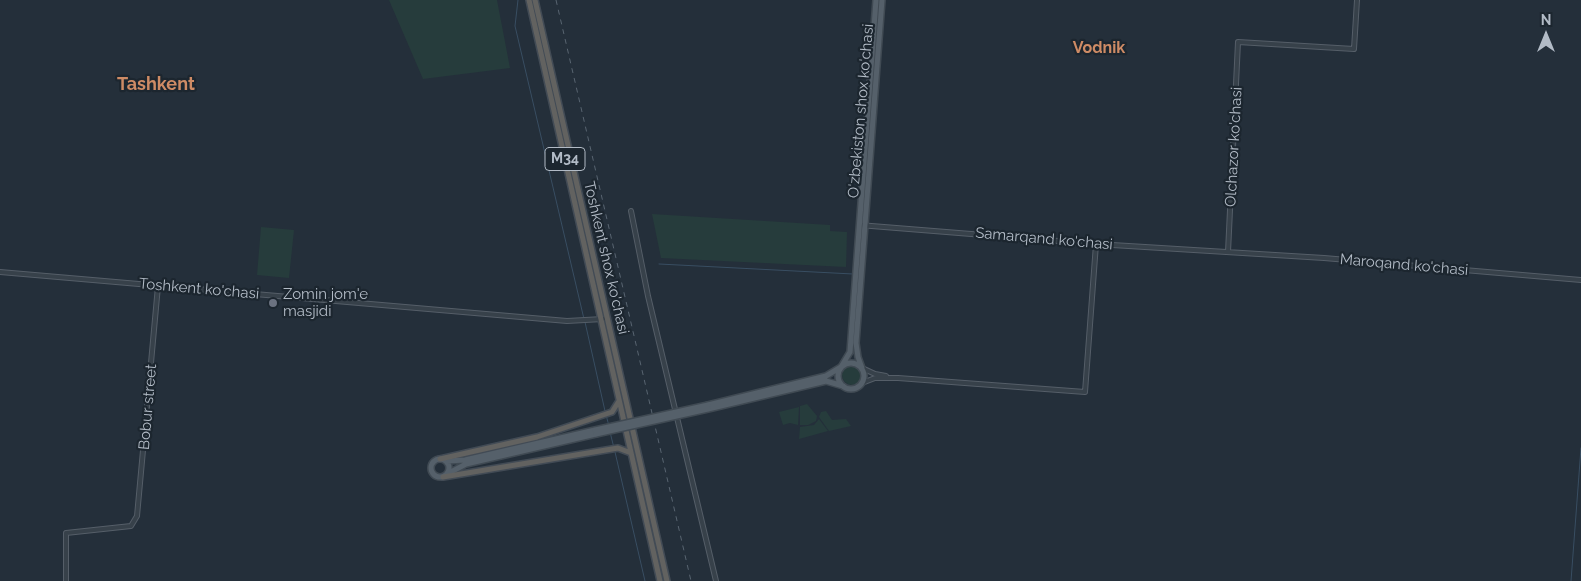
<!DOCTYPE html>
<style>
body{margin:0}
#map{position:relative;width:1581px;height:581px;overflow:hidden;background:#242f3a;font-family:Raleway,sans-serif}
canvas{display:block}
.north{position:absolute;left:1521px;top:10px;width:50px;height:50px;-webkit-text-stroke:4px #1c262f;paint-order:stroke;rotate:0deg;font-size:14px;font-weight:700;line-height:20px;text-align:center;color:#b2bbc6}
.north::after{content:'';display:block;margin:auto;width:18px;height:22px;background:#b2bbc6;clip-path:polygon(50% 0,100% 100%,50% 72%,0 100%)}
</style>
<div id="map">
<canvas width="1581" height="581"></canvas>
<div class="north">N</div>
</div>
<script>
const ctx = document.querySelector('canvas').getContext('2d');
ctx.lineJoin = 'round';
function fill(path, color) {
  ctx.fillStyle = color;
  ctx.fill(path, 'evenodd');
}
function shape(rows) {
  const path = new Path2D();
  for (const r of rows) {
    if (r.length === 3) {
      path.moveTo(r[0] + r[2], r[1]);
      path.arc(r[0], r[1], r[2], 0, 2 * Math.PI);
      continue;
    }
    path.moveTo(r[0], r[1]);
    for (let i = 2; i < r.length; i += 2) path.lineTo(r[i], r[i + 1]);
  }
  return path;
}
function trace(path, color, width, dash) {
  ctx.strokeStyle = color;
  ctx.lineWidth = width;
  ctx.lineCap = dash ? 'butt' : 'round';
  ctx.setLineDash(dash || []);
  ctx.stroke(path);
}
function write(font, color, halo, rows, align = 'center') {
  ctx.font = font + ' Raleway,sans-serif';
  ctx.lineWidth = 4.5;
  ctx.setLineDash([]);
  ctx.textBaseline = 'middle';
  ctx.strokeStyle = halo;
  ctx.fillStyle = color;
  for (const [text, x, y, turn = 0] of rows) {
    ctx.save();
    ctx.translate(x, y);
    ctx.rotate((+turn || 0) * Math.PI / 180);
    ctx.textAlign = isNaN(turn) ? turn : align;
    if (halo) ctx.strokeText(text, 0, 0);
    ctx.fillText(text, 0, 0);
    ctx.restore();
  }
}
fill(shape([
 [389,0,497,0,510,68,423,79],
 [652,214,830,225,830,231,847,232,846,267,661,258],
 [261,227,294,230,289,278,257,275],
 [852,375,10],
 [807,404,817,416,816,421,808,425,800,425,800,406],
 [799,407,798,425,790,423,783,425,779,412],
 [826,411,832,420,846,419,851,426,829,431,819,417,821,412],
 [819,419,828,431,799,439,800,427,814,425]
]), '#263c3c');
trace(shape([
 [518,0,515,26,584,319],
 [659,264,853,274],
 [585,322,605,411],
 [606,415,609,426],
 [610,432,614,448],
 [615,452,645,581],
 [1571,581,1581,448]
]), '#394e62', 1);
const tertiary = shape([
 [631,211,648,296,716,581],
 [859,225,1096,244,1324,258,1581,280],
 [1228,252,1238,42,1354,49,1357,0],
 [0,272,567,321,603,319],
 [862,368,875,374,886,376],
 [862,383,875,378,898,378,1085,392,1096,244],
 [66,581,66,533,131,526,137,516,158,286]
]);
const primary = shape([
 [851,376,13],
 [862,368,858,357,856,343,882,0],
 [708,405,826,376,841,367,850,352,876,0],
 [708,409,826,381,843,386],
 [440,468,9],
 [447,461,465,460,595,430],
 [449,473,466,464,596,434]
]);
const trunk = shape([
 [529,0,660,581],
 [535,0,667,581],
 [440,459,537,437,612,412,619,401],
 [443,477,618,448,631,453]
]);
trace(tertiary, '#555e68', 6);
trace(primary, '#404a53', 8);
trace(trunk, '#424b55', 8);
trace(tertiary, '#37414a', 4);
trace(primary, '#55606a', 5);
trace(trunk, '#626260', 5);
trace(shape([
 [556,0,691,581]
]), '#596571', 1, [5, 5]);
const primaryBridge = shape([
 [595,430,708,405],
 [596,434,708,409]
]);
trace(primaryBridge, '#404a53', 8, []);
trace(primaryBridge, '#55606a', 5);
for (const [x, y, r, color] of [
 [273,303,5,"#6b7280"]
]) {
  const dot = new Path2D();
  dot.arc(x, y, r, 0, 2 * Math.PI);
  ctx.fillStyle = color;
  ctx.fill(dot);
  trace(dot, '#1c262f', 2);
}
for (const [x, y, w] of [
 [565,159,40]
]) {
  const box = new Path2D();
  box.roundRect(x - w / 2, y - 11.5, w, 23, 4);
  ctx.fillStyle = '#1c262f';
  ctx.fill(box);
  trace(box, '#b2bbc6', 1);
}
write('bold 14px', '#b2bbc6', null, [
 ["M34",565,159]
]);
write('15px', '#b2bbc6', '#1c262f', [
 ["O'zbekiston shox ko'chasi",861,111,-85],
 ["Olchazor ko'chasi",1234,147,-87],
 ["Samarqand ko'chasi",1044,239,5],
 ["Toshkent shox ko'chasi",606,258,77],
 ["Maroqand ko'chasi",1404,265,5],
 ["Toshkent ko'chasi",199,289,5],
 ["Bobur street",148,407,-85]
]);
write('15px', '#b2bbc6', '#1c262f', [
 ["Zomin jom'e",283,294],
 ["masjidi",283,311]
], 'left');
write('bold 16px', '#ce8b65', '#1c262f', [
 ["Vodnik",1099,48]
]);
write('bold 18px', '#ce8b65', '#1c262f', [
 ["Tashkent",156,85]
]);
</script>
